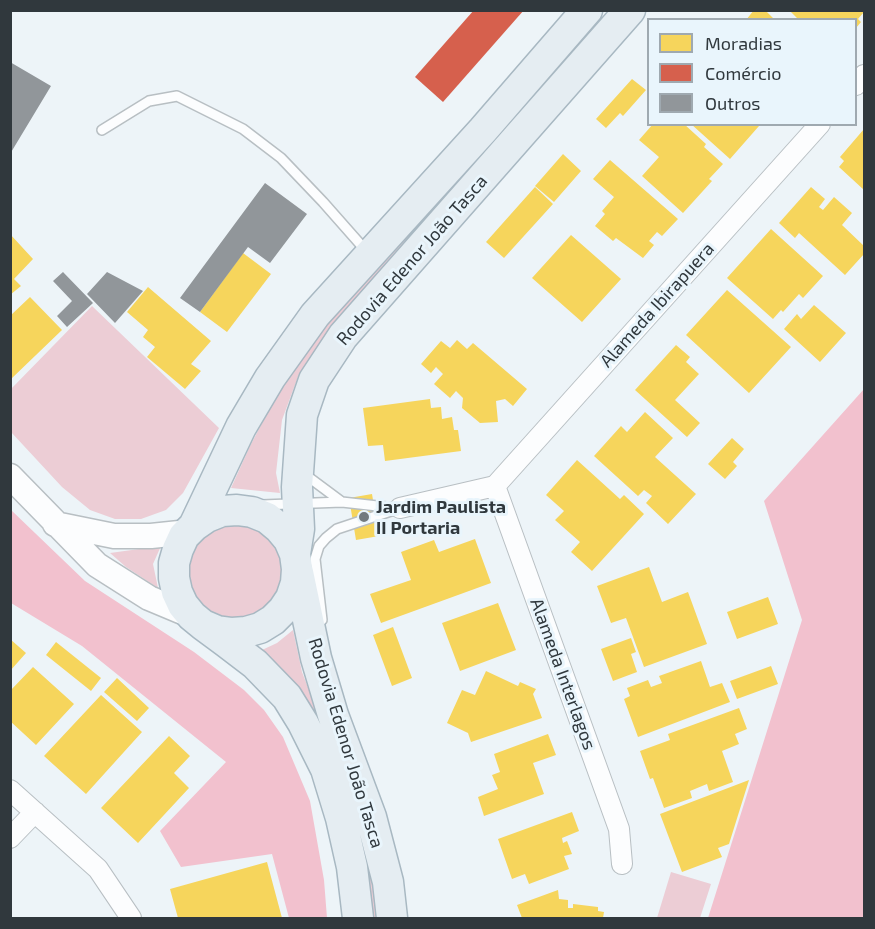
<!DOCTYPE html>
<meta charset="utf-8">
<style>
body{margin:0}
#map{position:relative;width:875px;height:929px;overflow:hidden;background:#edf4f8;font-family:"Exo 2",sans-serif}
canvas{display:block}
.frame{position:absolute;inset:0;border:12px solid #30383d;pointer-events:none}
.legend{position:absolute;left:647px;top:18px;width:210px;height:108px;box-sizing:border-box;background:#e9f5fc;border:2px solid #9fa9b0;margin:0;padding:8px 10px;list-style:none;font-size:18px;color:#30383d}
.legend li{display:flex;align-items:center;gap:12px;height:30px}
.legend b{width:30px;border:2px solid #9fa9b0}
</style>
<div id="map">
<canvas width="875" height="929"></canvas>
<div class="frame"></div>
<ul class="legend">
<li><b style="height:16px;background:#f6d55c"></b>Moradias</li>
<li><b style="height:16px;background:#d6604d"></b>Comércio</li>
<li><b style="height:16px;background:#91969a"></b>Outros</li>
</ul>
</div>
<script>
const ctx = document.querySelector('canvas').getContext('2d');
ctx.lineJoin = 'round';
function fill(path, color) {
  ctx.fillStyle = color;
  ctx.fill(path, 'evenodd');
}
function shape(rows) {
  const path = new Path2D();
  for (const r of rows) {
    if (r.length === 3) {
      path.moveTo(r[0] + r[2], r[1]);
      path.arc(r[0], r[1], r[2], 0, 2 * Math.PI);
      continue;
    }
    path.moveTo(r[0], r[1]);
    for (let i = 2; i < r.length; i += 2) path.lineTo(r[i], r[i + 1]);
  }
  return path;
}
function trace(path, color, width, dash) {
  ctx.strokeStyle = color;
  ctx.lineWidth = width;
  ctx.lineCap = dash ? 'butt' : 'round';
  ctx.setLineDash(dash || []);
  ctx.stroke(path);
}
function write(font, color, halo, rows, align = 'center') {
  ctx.font = font + ' "Exo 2",sans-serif';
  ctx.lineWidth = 6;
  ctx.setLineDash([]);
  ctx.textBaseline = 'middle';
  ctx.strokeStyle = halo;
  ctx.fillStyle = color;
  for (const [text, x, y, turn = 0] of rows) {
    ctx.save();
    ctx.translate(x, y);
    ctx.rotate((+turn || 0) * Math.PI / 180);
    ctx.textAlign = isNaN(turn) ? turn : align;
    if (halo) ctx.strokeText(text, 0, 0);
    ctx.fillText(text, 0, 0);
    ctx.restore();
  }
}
fill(shape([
 [485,143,493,149,323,340,299,374,282,420,276,473,280,493,231,488,250,446,290,370,312,338],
 [92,306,219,428,183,493,166,510,141,519,115,519,90,510,62,487,11,432,11,389],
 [235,571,48],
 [161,546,153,564,158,588,126,567,110,553],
 [293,630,302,672,344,782,373,876,377,918,373,918,368,882,301,693,288,676,262,650,277,643],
 [671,872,711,884,700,918,657,918]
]), '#eccdd5');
fill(shape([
 [864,389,864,918,708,918,802,620,764,501],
 [10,509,85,581,194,652,244,690,264,710,283,737,310,801,324,880,327,918,289,918,272,854,181,867,160,831,226,762,82,646,11,603]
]), '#f2c1ce');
fill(shape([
 [754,10,765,10,775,20,746,20],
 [789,10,864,10,864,12,858,19,861,22,856,28,856,20,799,20],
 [632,79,646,90,623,116,620,113,606,128,596,119],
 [653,124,684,124,706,144,704,147,723,164,709,179,712,181,683,213,642,176,659,157,639,140],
 [691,124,757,124,759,126,730,159],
 [864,129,864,190,839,167,844,161,840,157],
 [563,154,581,171,554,202,535,186],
 [610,160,678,219,662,236,657,232,649,241,654,245,643,258,616,238,613,241,595,226,605,214,602,211,614,197,593,179],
 [535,187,553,204,504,258,486,242],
 [811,187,825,199,819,207,823,210,834,197,852,213,842,225,864,246,864,254,845,275,799,233,795,238,779,223],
 [771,229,823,276,803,298,799,294,783,312,781,310,773,319,727,278],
 [10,234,33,259,14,279,21,286,10,295],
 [571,235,621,279,582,322,532,278],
 [243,253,271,274,227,332,200,312],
 [148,287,211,341,191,364,201,371,185,389,147,357,155,347,143,337,148,330,127,312],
 [727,290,791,347,749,393,686,335],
 [30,297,62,330,10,380,10,316],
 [814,305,846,333,820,362,784,329,797,314,801,319],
 [457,340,467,349,473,343,527,389,513,406,505,399,496,401,498,422,480,423,462,408,463,398,456,391,450,398,434,384,443,374,436,367,431,373,421,364,441,341,450,348],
 [676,345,690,357,686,362,699,374,675,400,700,423,687,437,635,390],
 [430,399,431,408,441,407,442,419,452,417,454,430,458,430,461,451,385,461,383,445,368,446,363,408],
 [645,412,673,438,655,457,696,494,668,524,646,503,652,496,644,490,638,496,594,456,621,426,627,432],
 [732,438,744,449,733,462,737,466,725,479,708,464],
 [577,460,620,499,624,495,644,514,592,571,571,552,580,542,555,520,564,511,546,495],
 [372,494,379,536,356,540,349,498],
 [475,539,491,583,381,623,370,594,411,580,401,552,434,540,439,552],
 [649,567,662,602,688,592,707,644,644,667,626,618,611,623,597,586],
 [768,597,778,624,737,639,727,612],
 [498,603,516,650,460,671,442,623],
 [393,627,412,678,392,686,373,635],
 [631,638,636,652,631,654,637,672,613,681,601,649],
 [10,639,26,653,10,671],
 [56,642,101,678,91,691,46,655],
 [701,661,710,687,722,683,730,702,638,737,624,699,630,696,627,688,648,680,651,687,662,683,659,676],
 [771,666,778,684,737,699,730,681],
 [33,667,74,704,36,745,10,721,10,691],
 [486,671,518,686,520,682,536,689,533,694,542,718,471,742,468,733,447,723,462,690,475,695],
 [117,678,149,708,137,721,104,692],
 [101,695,142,732,86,794,44,756],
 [739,708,747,729,735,734,739,744,722,751,733,782,709,791,707,784,690,791,692,798,664,808,653,778,650,779,640,751,670,740,668,734],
 [548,734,556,755,533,763,544,794,484,816,478,797,498,789,492,775,500,772,494,754],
 [169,736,190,756,174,773,189,788,138,843,101,808],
 [749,780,729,844,718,848,722,857,682,872,660,814],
 [572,812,579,831,562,838,563,843,567,841,572,854,564,856,569,869,529,884,525,874,512,879,498,839],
 [267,862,282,918,178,918,170,889],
 [558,890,559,899,568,900,568,908,573,908,573,904,598,907,598,911,604,912,603,918,522,918,517,905]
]), '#f6d55c');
fill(shape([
 [474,10,524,10,443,102,415,77]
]), '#d6604d');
fill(shape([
 [10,62,51,86,10,154],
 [265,183,307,214,270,263,248,247,200,312,180,298],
 [63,272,93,303,67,327,57,316,72,301,53,281],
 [107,272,143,291,115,323,87,294]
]), '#91969a');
const service = shape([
 [102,130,149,101,177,96,243,129,281,158,323,202,368,253],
 [303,473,342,502],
 [262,505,342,502,395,508],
 [322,620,315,559,319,546,326,538,337,529,400,508]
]);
const minor = shape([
 [856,85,864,75],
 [495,486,820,124],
 [495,486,619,829,622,864],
 [400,508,495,486],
 [10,790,98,869,131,918],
 [10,838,35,812]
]);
const tertiary = shape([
 [10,476,97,565,149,598,192,616],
 [55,524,114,536,151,536,189,532]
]);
const primary = shape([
 [194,526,241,427,270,378,315,315,483,130,587,10],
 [295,554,299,529,297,487,302,415,314,380,343,336,630,10],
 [298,572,316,658,333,715,371,817,388,882,392,918],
 [203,625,217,631,232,633,246,632,260,628,273,620,283,610,291,598,296,583,297,569,295,554,289,540,279,528,267,518,252,512,237,510,222,511,207,517,194,526,184,536,178,549,174,563,174,578,177,592,183,605,192,616,203,625,226,642,255,664,287,697,303,723,326,769,341,818,352,867,358,918]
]);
trace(service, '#b8bfc3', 12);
trace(minor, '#b8bfc3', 22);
trace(tertiary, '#b8bfc3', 27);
trace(primary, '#a8b8c2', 33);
trace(service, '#fcfdfe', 9);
trace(minor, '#fcfdfe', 20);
trace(tertiary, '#fcfdfe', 24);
trace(primary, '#e5edf2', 30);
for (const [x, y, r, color] of [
 [364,517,6,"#727a7e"]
]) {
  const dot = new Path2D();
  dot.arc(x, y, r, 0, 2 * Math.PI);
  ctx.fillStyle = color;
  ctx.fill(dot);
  trace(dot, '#e9f5fc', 2);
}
write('18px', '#30383d', '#e9f5fc', [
 ["Rodovia Edenor João Tasca",412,260,-49],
 ["Alameda Ibirapuera",657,305,-48],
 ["Alameda Interlagos",563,674,70],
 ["Rodovia Edenor João Tasca",346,743,73]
]);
write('bold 18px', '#30383d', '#e9f5fc', [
 ["Jardim Paulista",376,507],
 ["II Portaria",376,528]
], 'left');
</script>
